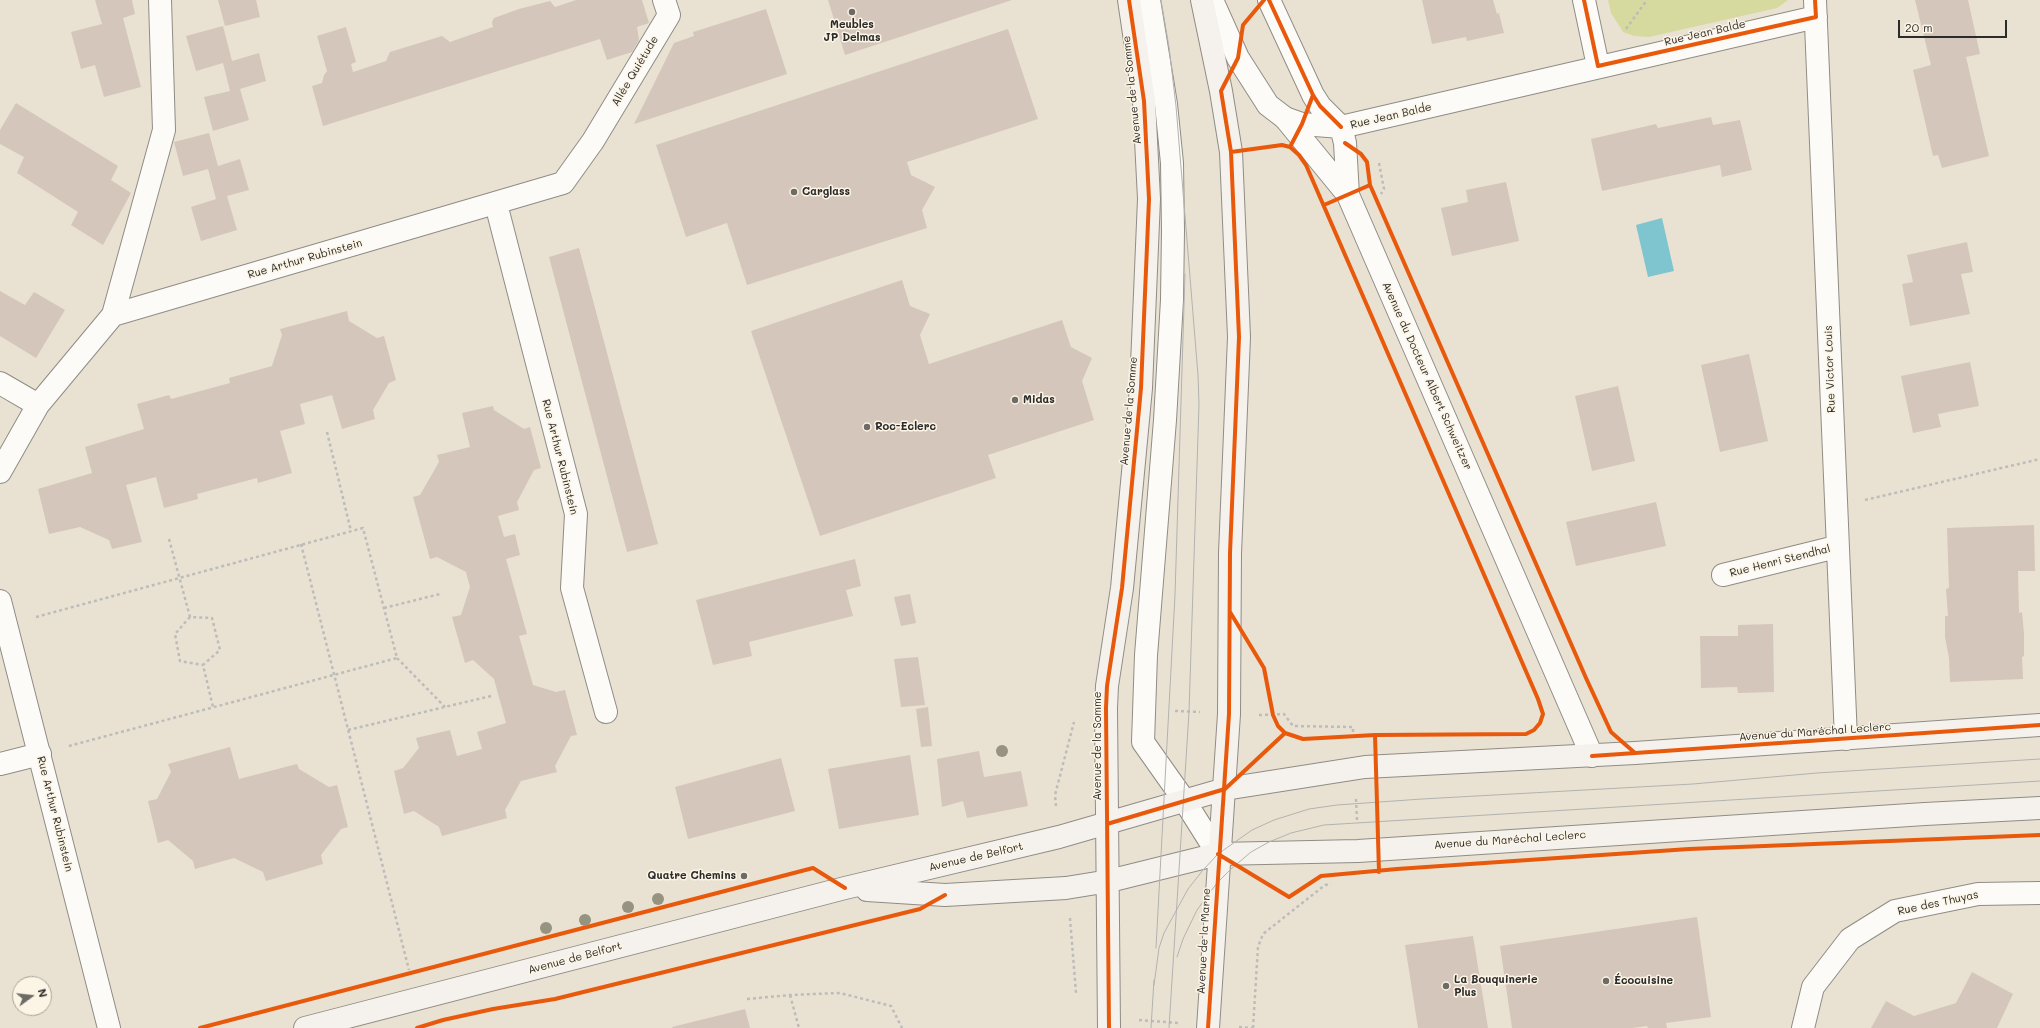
<!DOCTYPE html>
<meta charset="utf-8">
<style>
body{margin:0}
#map{position:relative;width:2040px;height:1028px;overflow:hidden;background:#e9e2d3;font-family:Mali,sans-serif}
canvas{display:block}
.north{position:absolute;left:12px;top:976px;width:40px;height:40px;box-sizing:border-box;background:#fcf5e5;border:1px solid #a8a49b;border-radius:50%;rotate:75deg;font-size:11px;font-weight:700;line-height:16px;text-align:center;color:#2b2b2b}
.north::after{content:'';display:block;margin:auto;width:14px;height:18px;background:#6e6b66;clip-path:polygon(50% 0,100% 100%,50% 72%,0 100%)}
.scale{position:absolute;left:1898px;top:20px;width:109px;height:18px;box-sizing:border-box;border:2px solid #2b2b2b;border-top:0;padding-left:5px;font-size:12px;line-height:14px;white-space:nowrap;color:#2b2b2b;-webkit-text-stroke:3px #fcf5e5;paint-order:stroke}
</style>
<div id="map">
<canvas width="2040" height="1028"></canvas>
<div class="north">N</div>
<div class="scale">20 m</div>
</div>
<script>
const ctx = document.querySelector('canvas').getContext('2d');
ctx.lineJoin = 'round';
function fill(path, color) {
  ctx.fillStyle = color;
  ctx.fill(path, 'evenodd');
}
function shape(rows) {
  const path = new Path2D();
  for (const r of rows) {
    path.moveTo(r[0], r[1]);
    for (let i = 2; i < r.length; i += 2) path.lineTo(r[i], r[i + 1]);
  }
  return path;
}
function trace(path, color, width, dash) {
  ctx.strokeStyle = color;
  ctx.lineWidth = width;
  ctx.lineCap = dash ? 'butt' : 'round';
  ctx.setLineDash(dash || []);
  ctx.stroke(path);
}
function write(font, color, halo, rows, align = 'center') {
  ctx.font = font + ' Mali,sans-serif';
  ctx.lineWidth = 3;
  ctx.setLineDash([]);
  ctx.textBaseline = 'middle';
  ctx.strokeStyle = halo;
  ctx.fillStyle = color;
  for (const [text, x, y, turn = 0] of rows) {
    ctx.save();
    ctx.translate(x, y);
    ctx.rotate((+turn || 0) * Math.PI / 180);
    ctx.textAlign = isNaN(turn) ? turn : align;
    if (halo) ctx.strokeText(text, 0, 0);
    ctx.fillText(text, 0, 0);
    ctx.restore();
  }
}
fill(shape([
 [1608,0,1788,0,1777,8,1649,37,1634,36,1623,32,1611,13]
]), '#d6da9f');
fill(shape([
 [1662,218,1674,271,1648,277,1636,225]
]), '#7ec5cf');
fill(shape([
 [95,0,132,0,135,14,123,18,141,87,104,97,95,65,81,69,71,32,102,24],
 [218,0,256,0,260,17,225,26],
 [576,0,642,0,649,23,637,27,639,40,632,52,607,60,600,39,323,126,312,86,322,83,324,75,327,71,317,36,346,27,356,62,351,64,353,72,386,61,390,52,442,36,450,42,493,27,492,22,494,18,519,9,550,1,555,7],
 [828,0,1012,0,845,55],
 [1422,0,1493,0,1497,14,1499,13,1504,33,1467,41,1466,37,1432,44],
 [1915,0,1968,0,1980,54,1966,57,1989,156,1942,168,1938,155,1933,156,1913,70,1931,65],
 [766,9,787,74,634,124,674,43,694,36,693,32],
 [223,26,232,61,259,53,266,81,240,89,249,120,213,131,204,97,230,91,223,63,196,71,186,36],
 [1008,29,1038,119,907,162,911,175,935,187,922,210,927,228,747,285,727,223,686,237,656,145],
 [16,103,118,166,111,180,131,193,103,245,71,225,78,212,17,173,24,157,0,144,0,130],
 [1711,117,1713,125,1740,120,1752,170,1722,177,1720,165,1602,191,1591,139,1656,124,1658,128],
 [209,133,218,166,240,159,249,190,227,196,237,230,201,241,191,207,216,199,208,169,183,176,174,142],
 [1506,182,1519,241,1452,256,1441,208,1468,202,1466,190],
 [1967,242,1973,272,1961,274,1970,314,1910,326,1902,284,1913,282,1907,255],
 [579,248,658,544,627,552,549,257],
 [902,280,910,306,930,314,920,335,929,364,1062,320,1071,347,1092,358,1082,381,1094,420,988,455,996,478,820,536,751,331],
 [0,291,25,305,34,292,65,310,36,358,0,336],
 [347,311,349,321,377,338,384,336,396,380,389,383,373,410,375,419,342,429,332,395,300,404,305,424,280,431,292,473,258,483,257,478,197,494,198,499,164,508,156,477,126,485,142,542,112,549,109,540,80,527,49,534,38,489,92,473,85,447,144,429,137,404,169,395,171,399,230,383,229,378,272,366,282,335,280,329],
 [1749,354,1768,441,1720,452,1701,365],
 [1970,362,1979,406,1938,414,1941,427,1913,433,1901,376],
 [1618,386,1635,461,1592,471,1575,396],
 [493,406,494,410,524,429,530,427,541,468,534,470,517,502,519,510,498,516,504,537,515,534,520,555,506,559,527,634,519,636,533,685,556,692,565,690,577,735,571,736,555,766,557,772,521,781,505,810,507,818,442,836,439,827,414,811,404,814,394,771,403,768,419,748,416,738,450,730,457,756,482,749,477,732,506,723,494,679,473,660,465,663,452,617,461,615,470,587,466,572,437,557,430,559,413,497,420,495,439,462,437,455,470,447,462,413],
 [1656,502,1666,546,1576,566,1566,522],
 [2034,525,2035,571,2018,571,2019,613,2022,612,2024,634,2024,656,2022,657,2023,679,1950,682,1949,658,1945,637,1945,616,1948,616,1946,589,1949,588,1947,528],
 [855,559,861,586,846,590,853,616,749,642,752,656,713,665,696,600],
 [910,594,916,623,901,626,894,597],
 [1773,624,1774,692,1738,693,1737,687,1701,688,1700,636,1738,636,1738,625],
 [918,657,925,705,901,707,894,659],
 [928,707,932,746,921,747,916,709],
 [230,747,239,779,297,764,299,769,329,787,337,785,348,827,341,829,321,855,323,864,266,881,263,872,234,858,195,869,193,861,168,840,158,843,148,801,157,799,171,772,168,764],
 [979,751,984,777,1021,771,1028,806,967,818,963,801,942,807,937,759],
 [910,755,919,815,839,829,828,769],
 [781,758,795,811,688,839,675,787],
 [1697,917,1711,1017,1666,1023,1667,1028,1648,1028,1647,1026,1632,1028,1512,1028,1500,946],
 [1473,936,1488,1028,1418,1028,1405,945],
 [1972,972,2013,994,1997,1028,1871,1028,1886,1001,1914,1016,1956,1003],
 [745,1009,750,1028,673,1028,672,1027]
]), '#d4c6ba');
const service = shape([
 [1285,118,1348,195],
 [0,764,40,754]
]);
const minor = shape([
 [1149,0,1166,104,1172,163,1173,230,1172,300,1165,420,1146,655,1143,742,1184,800,1218,854],
 [1212,0,1238,58,1268,105,1285,118,1302,124,1341,127,1816,17],
 [1269,0,1313,95,1320,106,1341,127,1345,143,1348,195,1592,756],
 [1584,0,1598,66],
 [1815,0,1846,739],
 [496,204,576,514,572,588,606,712],
 [113,315,563,183,593,141,669,15,664,0],
 [0,383,38,405],
 [0,472,38,405,113,315,164,130,160,0],
 [1723,575,1836,547],
 [0,601,109,1028],
 [1803,1028,1813,987,1850,939,1895,911,1978,894,2040,893]
]);
const secondary = shape([
 [1202,0,1221,91,1231,152,1239,337,1230,553,1229,714,1208,1028],
 [867,890,945,895,1066,888,1109,881,1218,854,1358,851,1925,814,2040,808],
 [305,1028,845,888,1059,837,1225,789,1365,767,1635,753,2040,725],
 [1109,1028,1106,708,1107,686,1122,588,1141,388,1149,199,1144,101,1129,0]
]);
trace(service, '#908c85', 24);
trace(minor, '#908c85', 24);
trace(secondary, '#908c85', 24);
trace(shape([
 [1626,29,1647,0],
 [1379,163,1384,189,1381,194],
 [327,432,351,531],
 [1865,500,2040,459],
 [169,539,190,617,212,618,220,650,203,665,213,707],
 [301,544,409,970],
 [384,608,440,594],
 [36,617,363,528,397,658,69,746],
 [190,617,175,634,180,661,203,665],
 [397,658,445,707],
 [1175,711,1200,712],
 [1259,715,1284,714,1293,726,1353,727,1353,738],
 [348,730,491,696],
 [1356,799,1357,820],
 [1056,806,1055,795,1074,722],
 [1070,918,1076,993],
 [790,995,799,1028],
 [747,999,790,995,840,993,891,1006,902,1028],
 [1139,1020,1178,1023],
 [1239,1027,1252,1028],
 [1253,1028,1258,947,1263,934,1325,885,1331,884]
]), '#bdbcba', 2.5, [3, 3]);
trace(service, '#fcfbf8', 22);
trace(minor, '#fcfbf8', 22);
trace(secondary, '#f5f2ed', 22);
trace(shape([
 [1161,0,1169,47,1176,106,1198,375,1199,404,1189,712,1169,1028],
 [1156,948,1175,595,1185,274],
 [1177,957,1183,939,1197,910,1217,883,1231,869,1251,852,1269,842,1291,833,1324,825,2040,781],
 [1154,985,1159,948,1164,933,1188,889,1203,870,1218,854,1252,830,1274,820,1309,809,1337,805,1422,799,1693,784,1817,773,2040,759],
 [1151,1028,1154,980]
]), '#b3b2b0', 1);
trace(shape([
 [1269,0,1313,95,1320,106,1341,127],
 [1584,0,1598,66,1816,17,1815,0],
 [1345,143,1361,154,1367,162,1370,185,1586,678,1611,732,1635,753],
 [1290,147,1302,124,1313,95],
 [1324,205,1370,185],
 [1230,612,1264,668,1273,715,1278,726,1285,733,1303,739,1375,735,1526,734,1534,730,1540,723,1543,714,1538,699,1306,165,1299,155,1290,147,1282,145,1231,152],
 [1375,735,1379,872],
 [1592,756,2040,725],
 [1107,824,1225,789,1285,733],
 [1218,854,1289,897,1321,876,1397,869,1689,849,2040,835],
 [200,1028,813,868,845,888],
 [417,1028,443,1020,493,1009,555,999,920,909,945,895],
 [1109,1028,1106,708,1107,686,1122,588,1141,388,1149,199,1144,101,1129,0],
 [1208,1028,1229,714,1230,553,1239,337,1231,152,1221,91,1238,58,1243,25,1264,0]
]), '#e8590c', 4);
ctx.fillStyle = '#969481';
for (const [x, y] of [
 [1002,751],
 [658,899],
 [628,907],
 [585,920],
 [546,928]
]) {
  ctx.beginPath();
  ctx.arc(x, y, 6, 0, 2 * Math.PI);
  ctx.fill();
}
for (const [x, y, r, color] of [
 [852,12,4,"#6e6b66"],
 [794,192,4,"#6e6b66"],
 [1015,400,4,"#6e6b66"],
 [867,427,4,"#6e6b66"],
 [744,876,4,"#6e6b66"],
 [1606,981,4,"#6e6b66"],
 [1446,986,4,"#6e6b66"]
]) {
  const dot = new Path2D();
  dot.arc(x, y, r, 0, 2 * Math.PI);
  ctx.fillStyle = color;
  ctx.fill(dot);
  trace(dot, '#fcf5e5', 1.5);
}
write('bold 11px', '#2b2b2b', '#fcf5e5', [
 ["Meubles",852,25,"center"],
 ["JP Delmas",852,38,"center"],
 ["Carglass",802,192],
 ["Midas",1023,400],
 ["Roc-Eclerc",875,427],
 ["Quatre Chemins",736,876,"right"],
 ["La Bouquinerie",1454,980],
 ["Plus",1454,993],
 ["Écocuisine",1614,981]
], 'left');
write('11px', '#2b2b2b', '#fcf5e5', [
 ["Rue Jean Balde",1705,33,-13],
 ["Allée Quiétude",635,71,-59],
 ["Avenue de la Somme",1132,90,-96],
 ["Rue Jean Balde",1391,116,-13],
 ["Rue Arthur Rubinstein",305,259,-16],
 ["Rue Victor Louis",1830,369,-92],
 ["Avenue du Docteur Albert Schweitzer",1427,376,66],
 ["Avenue de la Somme",1129,411,-85],
 ["Rue Arthur Rubinstein",560,457,76],
 ["Rue Henri Stendhal",1780,561,-14],
 ["Avenue du Maréchal Leclerc",1815,732,-4],
 ["Avenue de la Somme",1098,746,-90],
 ["Rue Arthur Rubinstein",55,814,76],
 ["Avenue du Maréchal Leclerc",1510,840,-4],
 ["Avenue de Belfort",976,857,-13],
 ["Rue des Thuyas",1938,903,-12],
 ["Avenue de la Marne",1204,941,-87],
 ["Avenue de Belfort",575,958,-15]
]);
</script>
